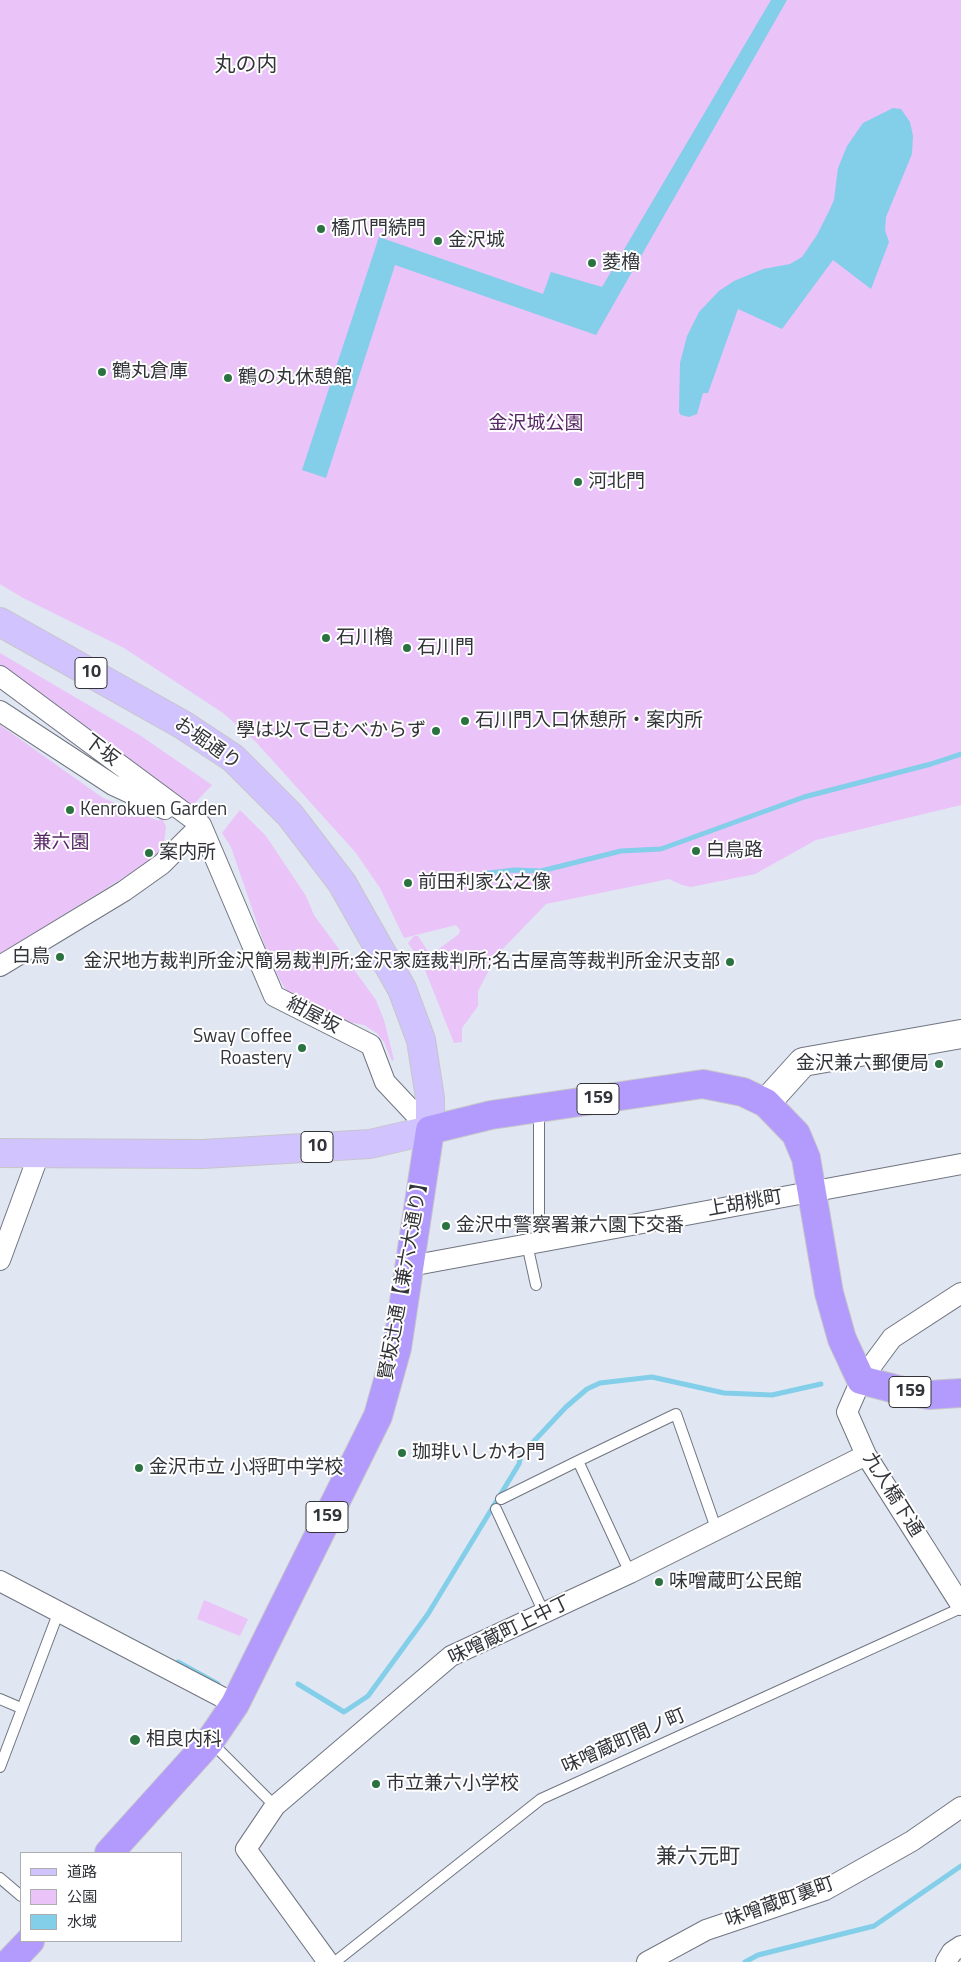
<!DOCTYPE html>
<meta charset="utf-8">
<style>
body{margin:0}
#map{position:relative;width:961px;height:1962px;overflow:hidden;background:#e1e6f3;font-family:"Titillium Web","Noto Sans JP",sans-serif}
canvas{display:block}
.legend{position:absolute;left:20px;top:1852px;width:162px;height:90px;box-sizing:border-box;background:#fff;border:1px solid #adaeb0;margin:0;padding:6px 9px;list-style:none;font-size:15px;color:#323439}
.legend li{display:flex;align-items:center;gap:10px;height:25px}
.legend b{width:25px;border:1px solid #adaeb0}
</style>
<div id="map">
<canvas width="961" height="1962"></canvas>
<ul class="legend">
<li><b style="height:6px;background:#d1c3fe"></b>道路</li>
<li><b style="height:14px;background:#eac3f8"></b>公園</li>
<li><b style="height:14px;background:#83cee8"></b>水域</li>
</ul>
</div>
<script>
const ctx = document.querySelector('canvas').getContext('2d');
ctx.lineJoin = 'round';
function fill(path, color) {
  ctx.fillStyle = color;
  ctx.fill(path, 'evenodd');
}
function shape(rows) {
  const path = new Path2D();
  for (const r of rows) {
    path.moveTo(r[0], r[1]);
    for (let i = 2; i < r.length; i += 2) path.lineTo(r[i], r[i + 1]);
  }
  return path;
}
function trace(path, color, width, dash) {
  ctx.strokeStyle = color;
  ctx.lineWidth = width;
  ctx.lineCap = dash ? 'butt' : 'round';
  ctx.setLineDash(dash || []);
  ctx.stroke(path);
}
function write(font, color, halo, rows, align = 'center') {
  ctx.font = font + ' "Titillium Web","Noto Sans JP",sans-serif';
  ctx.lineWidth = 4;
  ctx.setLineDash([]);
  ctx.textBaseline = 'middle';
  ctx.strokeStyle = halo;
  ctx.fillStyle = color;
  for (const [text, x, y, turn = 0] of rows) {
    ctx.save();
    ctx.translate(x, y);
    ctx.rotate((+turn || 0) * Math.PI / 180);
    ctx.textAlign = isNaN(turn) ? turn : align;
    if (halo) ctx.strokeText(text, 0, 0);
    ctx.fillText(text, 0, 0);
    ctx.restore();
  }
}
fill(shape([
 [0,0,961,0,961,805,816,840,755,874,691,887,682,885,669,879,546,904,497,955,478,991,478,1006,462,1028,462,1042,454,1043,423,965,408,943,414,936,418,936,429,953,432,954,459,934,460,930,456,925,404,938,380,888,356,853,255,741,223,713,124,648,23,598,0,584],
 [0,653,141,736,212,785,192,806,0,668],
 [0,725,103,798,159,821,160,818,162,818,166,827,164,842,160,852,126,876,0,954],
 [240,810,266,836,306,896,314,915,376,1000,384,1020,394,1060,392,1061,384,1042,377,1033,364,1025,349,1022,309,1006,289,995,279,978,266,949,231,847,222,833],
 [204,1600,248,1619,240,1636,197,1619]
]), '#eac3f8');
fill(shape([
 [771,0,787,0,596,335,395,265,326,478,302,470,379,237,543,294,551,272,602,287],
 [893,108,901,109,910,122,913,136,912,154,886,217,885,230,889,242,871,289,833,260,782,329,738,309,708,393,703,393,697,414,689,417,681,415,679,412,680,363,687,336,699,312,719,291,734,281,763,269,790,264,802,257,817,235,830,209,834,200,838,168,847,146,863,123]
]), '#83cee8');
trace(shape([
 [481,874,514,870,541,871,621,851,661,849,804,797,931,764,961,754],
 [178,1662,218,1684],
 [298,1684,344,1712,368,1696,428,1614,519,1464,521,1455,566,1407,587,1389,600,1383,652,1377,724,1393,772,1395,821,1384],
 [745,1962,758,1955,874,1926,961,1866]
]), '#83cee8', 5);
const lane = shape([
 [539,1110,539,1242],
 [527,1244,536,1285],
 [501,1499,578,1461],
 [496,1509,544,1613],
 [630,1573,578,1461,676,1414,717,1531],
 [0,1699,21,1708],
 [211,1742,275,1806],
 [0,1767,59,1611],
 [0,1878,21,1896],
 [335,1962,541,1799,961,1608]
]);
const street = shape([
 [0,676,201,825],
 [0,711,113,785,165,809],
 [201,825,274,996,371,1045,385,1082,430,1130],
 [0,966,124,891,162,864,201,825],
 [0,1260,39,1154],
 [410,1266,961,1164],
 [961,1293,892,1338,861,1380,847,1412,866,1455,961,1605],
 [0,1581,235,1704],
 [328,1962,246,1849,275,1806,451,1656,630,1573,866,1455],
 [647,1962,706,1930,825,1890,912,1841,961,1807],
 [946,1962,952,1952,961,1946]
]);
const secondary = shape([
 [766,1103,803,1062,961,1034]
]);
const primary = shape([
 [0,622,183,725,233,758,290,815,342,883,402,989,421,1040,430,1098,430,1130,370,1144,203,1154,0,1153]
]);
const highway = shape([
 [109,1853,210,1741,235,1704,378,1416,397,1348,430,1130,491,1115,703,1084,743,1092,766,1103,796,1134,806,1158,829,1293,842,1339,861,1380,903,1391,929,1395,961,1393],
 [10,1962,30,1941]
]);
trace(lane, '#707580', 12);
trace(street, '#707580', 22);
trace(secondary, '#707580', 30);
trace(primary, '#c6c6c8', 30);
trace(highway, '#c6c6c8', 30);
trace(lane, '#fff', 10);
trace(street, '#fff', 20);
trace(secondary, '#fff', 28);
trace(primary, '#d1c3fe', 28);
trace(highway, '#b29bfd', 28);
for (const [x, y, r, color] of [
 [321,229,5,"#2a7340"],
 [438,241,5,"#2a7340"],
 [592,263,5,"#2a7340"],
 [102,372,5,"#2a7340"],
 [228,378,5,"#2a7340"],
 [578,482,5,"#2a7340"],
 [326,638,5,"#2a7340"],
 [407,648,5,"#2a7340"],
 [465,721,5,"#2a7340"],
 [436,731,5,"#2a7340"],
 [70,810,5,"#2a7340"],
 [696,851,5,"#2a7340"],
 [149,853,5,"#2a7340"],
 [408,883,5,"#2a7340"],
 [60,957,5,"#2a7340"],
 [730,962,5,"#2a7340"],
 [302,1048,5,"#2a7340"],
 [939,1064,5,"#2a7340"],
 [446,1226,5,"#2a7340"],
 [402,1453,5,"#2a7340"],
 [139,1468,5,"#2a7340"],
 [659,1582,5,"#2a7340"],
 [135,1740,6,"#2a7340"],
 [376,1784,5,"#2a7340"]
]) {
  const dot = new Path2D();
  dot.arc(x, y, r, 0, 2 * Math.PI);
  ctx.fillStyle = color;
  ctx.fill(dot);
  trace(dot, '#fff', 2);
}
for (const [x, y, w] of [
 [91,673,32],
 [598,1099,42],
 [317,1147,32],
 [910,1392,42],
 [327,1517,42]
]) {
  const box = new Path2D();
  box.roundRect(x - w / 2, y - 15.5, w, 31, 4);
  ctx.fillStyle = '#fff';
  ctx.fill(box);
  trace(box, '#323439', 1);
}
write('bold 18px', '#323439', null, [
 ["10",91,673],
 ["159",598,1099],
 ["10",317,1147],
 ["159",910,1392],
 ["159",327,1517]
]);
write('19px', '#323439', '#fff', [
 ["橋爪門続門",331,229],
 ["金沢城",448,241],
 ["菱櫓",602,263],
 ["鶴丸倉庫",112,372],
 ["鶴の丸休憩館",238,378],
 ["河北門",588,482],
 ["石川櫓",336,638],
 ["石川門",417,648],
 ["石川門入口休憩所・案内所",475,721],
 ["學は以て已むべからず",426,731,"right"],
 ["Kenrokuen Garden",80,810],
 ["白鳥路",706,851],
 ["案内所",159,853],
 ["前田利家公之像",418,883],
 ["白鳥",50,957,"right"],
 ["金沢地方裁判所金沢簡易裁判所;金沢家庭裁判所;名古屋高等裁判所金沢支部",720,962,"right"],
 ["Sway Coffee",292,1037,"right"],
 ["Roastery",292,1059,"right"],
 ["金沢兼六郵便局",929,1064,"right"],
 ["金沢中警察署兼六園下交番",456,1226],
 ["珈琲いしかわ門",412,1453],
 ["金沢市立 小将町中学校",149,1468],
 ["味噌蔵町公民館",669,1582],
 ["相良内科",146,1740],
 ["市立兼六小学校",386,1784]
], 'left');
write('19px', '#582967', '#fff', [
 ["金沢城公園",536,424],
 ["兼六園",61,843]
]);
write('19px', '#323439', '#fff', [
 ["お堀通り",207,744,35],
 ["下坂",101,751,37],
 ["紺屋坂",313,1016,27],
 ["上胡桃町",745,1204,-10],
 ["賢坂辻通【兼六大通り】",405,1277,-80],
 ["九人橋下通",892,1495,58],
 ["味噌蔵町上中丁",510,1631,-26],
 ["味噌蔵町間ノ町",624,1742,-24],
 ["味噌蔵町裏町",780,1903,-20]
]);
write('21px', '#323439', '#fff', [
 ["丸の内",246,66],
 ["兼六元町",698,1858]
]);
</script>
